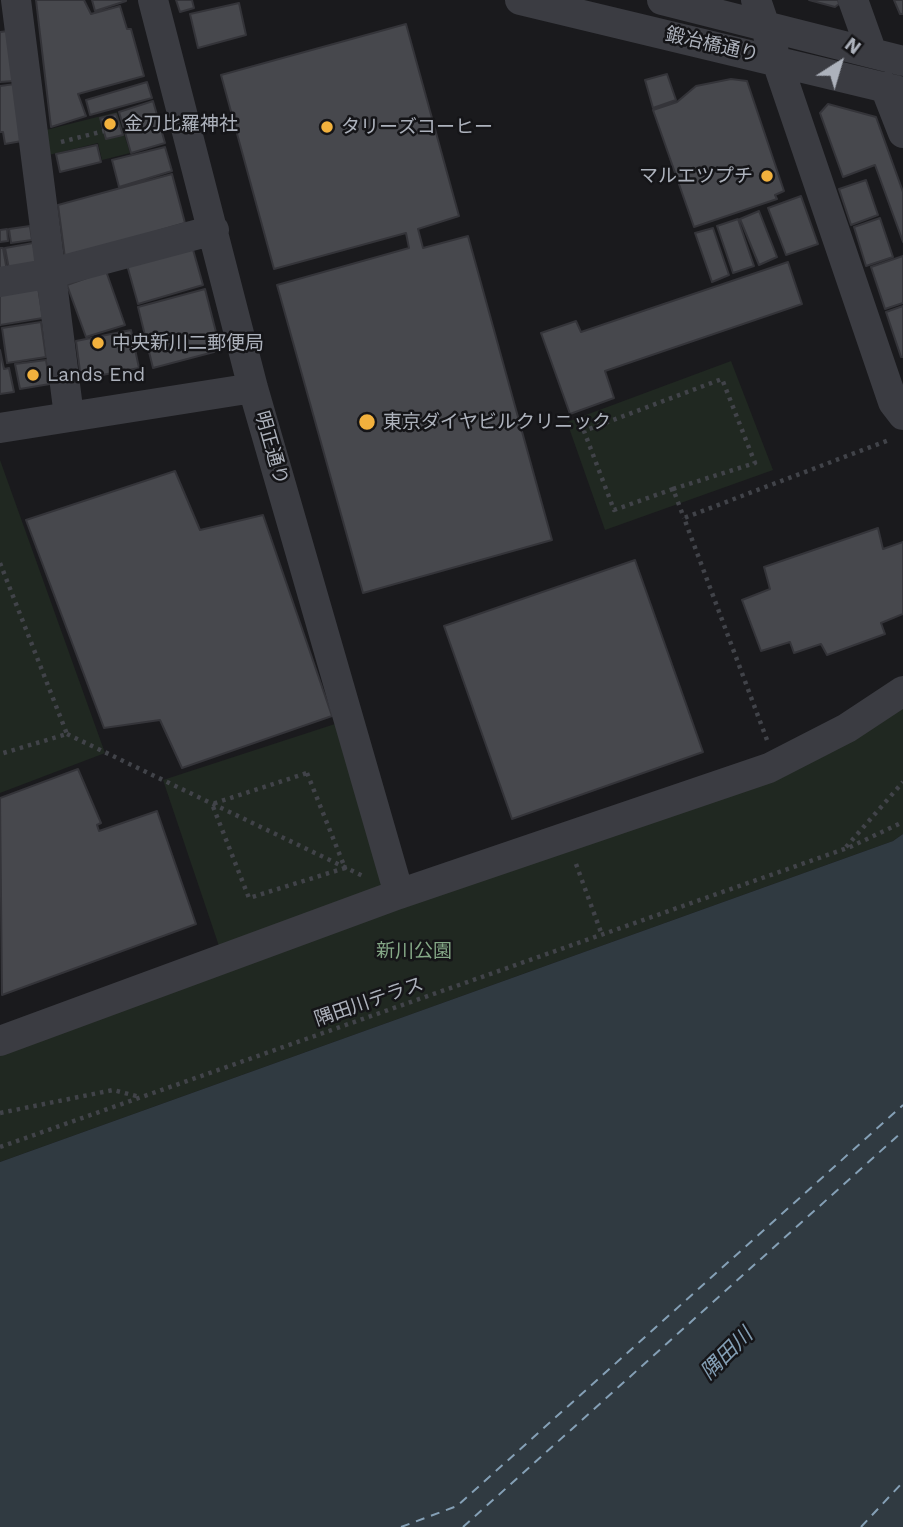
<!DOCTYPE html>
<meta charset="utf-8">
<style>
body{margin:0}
#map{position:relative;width:903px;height:1527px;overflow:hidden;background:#1a1a1d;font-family:"Work Sans",sans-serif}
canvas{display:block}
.north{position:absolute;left:805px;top:28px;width:70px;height:70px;-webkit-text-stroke:5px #151518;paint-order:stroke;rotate:37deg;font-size:19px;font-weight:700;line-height:28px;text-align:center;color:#adb2bc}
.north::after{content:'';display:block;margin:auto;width:24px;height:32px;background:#adb2bc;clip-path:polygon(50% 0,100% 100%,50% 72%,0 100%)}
</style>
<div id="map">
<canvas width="903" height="1527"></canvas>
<div class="north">N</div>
</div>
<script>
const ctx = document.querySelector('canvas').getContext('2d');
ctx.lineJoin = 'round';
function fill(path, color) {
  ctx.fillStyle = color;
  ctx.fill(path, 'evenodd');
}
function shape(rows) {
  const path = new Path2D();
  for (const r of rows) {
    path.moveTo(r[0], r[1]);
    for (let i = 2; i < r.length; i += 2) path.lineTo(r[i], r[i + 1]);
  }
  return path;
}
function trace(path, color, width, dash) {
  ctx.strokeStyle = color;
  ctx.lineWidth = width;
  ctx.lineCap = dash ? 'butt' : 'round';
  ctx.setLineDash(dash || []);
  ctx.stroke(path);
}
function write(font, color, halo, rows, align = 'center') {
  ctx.font = font + ' "Work Sans","Noto Sans JP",sans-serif';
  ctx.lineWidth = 5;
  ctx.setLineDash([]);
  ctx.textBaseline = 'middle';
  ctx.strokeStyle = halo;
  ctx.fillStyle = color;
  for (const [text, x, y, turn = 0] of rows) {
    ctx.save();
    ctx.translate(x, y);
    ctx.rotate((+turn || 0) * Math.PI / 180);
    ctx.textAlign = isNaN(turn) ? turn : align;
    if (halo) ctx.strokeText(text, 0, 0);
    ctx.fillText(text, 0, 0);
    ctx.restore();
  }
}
fill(shape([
 [117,112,130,153,102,160,98,143,49,155,46,130],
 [731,361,773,470,605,530,567,422],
 [0,460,105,753,0,793],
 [903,707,903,834,893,841,0,1162,0,1040],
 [335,724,387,888,220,949,163,780]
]), '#202821');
fill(shape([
 [903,834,903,1527,0,1527,0,1162,893,841]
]), '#303a41');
trace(shape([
 [401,1527,457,1506,903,1105],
 [463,1527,903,1131],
 [861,1527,903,1482]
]), '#85a0b6', 2, [9, 7]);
const building = shape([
 [36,0,84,0,91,14,120,6,127,29,131,29,144,76,78,94,86,116,51,127,36,0],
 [92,0,126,0,126,1,95,11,92,0],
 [176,0,192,0,194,8,180,12,176,0],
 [809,0,838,0,839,4,835,7,809,0],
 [894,0,903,0,903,14,900,14,894,0],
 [239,3,246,35,198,48,190,14,239,3],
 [406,24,459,216,418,229,423,248,468,236,552,540,363,593,277,285,409,248,406,233,274,269,221,75,406,24],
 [8,31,14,81,0,82,0,32,8,31],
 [667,74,676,100,653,108,645,80,667,74],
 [731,79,747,81,784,191,775,195,777,199,694,227,653,110,677,102,696,86,731,79],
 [147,82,152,98,90,115,86,100,147,82],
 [15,84,22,141,5,144,3,132,0,132,0,86,15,84],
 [153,101,165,143,131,153,119,112,153,101],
 [828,104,876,117,903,192,903,242,875,165,843,177,820,113,828,104],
 [116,114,123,135,106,139,100,118,116,114],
 [97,145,101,162,60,172,56,154,97,145],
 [165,147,172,171,119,187,112,160,165,147],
 [172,174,185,223,65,258,58,205,172,174],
 [866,180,878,215,851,225,839,189,866,180],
 [801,196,818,244,786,255,768,208,801,196],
 [759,211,777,257,759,265,740,219,759,211],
 [880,218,893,257,866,266,854,227,880,218],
 [738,219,754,266,733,273,717,226,738,219],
 [30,226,32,240,11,243,9,229,30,226],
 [713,228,729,275,712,282,695,233,713,228],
 [7,229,8,241,0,242,0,230,7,229],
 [33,243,37,264,9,269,5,248,33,243],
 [192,246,203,285,138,304,127,265,192,246],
 [0,248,3,248,7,271,0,272,0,248],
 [903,256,903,303,885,309,871,267,903,256],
 [788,262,802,304,605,371,614,398,570,414,541,333,576,321,581,332,788,262],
 [106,271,125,325,86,337,67,285,106,271],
 [38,287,43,318,0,325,0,293,38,287],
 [205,289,219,344,214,352,153,368,138,307,205,289],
 [903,306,903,357,901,357,886,312,903,306],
 [41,322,46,357,7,363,2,328,41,322],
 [131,330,139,368,81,379,76,341,131,330],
 [0,350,4,369,9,368,14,392,0,394,0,350],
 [46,360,50,384,20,389,15,364,46,360],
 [175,471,200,530,263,515,332,716,182,768,160,720,104,728,26,520,175,471],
 [878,528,883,549,903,542,903,614,881,623,885,634,827,655,821,644,794,653,790,642,761,651,742,600,770,589,764,567,878,528],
 [635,560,703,752,512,819,444,626,635,560],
 [78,769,101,823,97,825,99,831,157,811,196,924,2,995,0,798,78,769]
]);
fill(building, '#47484d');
trace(building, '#343439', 2);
trace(shape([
 [61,142,104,131],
 [673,489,614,510,584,431,722,379,755,463,673,489,684,518],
 [0,563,67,734,0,754],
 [67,734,363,876],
 [767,740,684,518,889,440],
 [307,773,345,868,249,898,212,804,307,773],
 [846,847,903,782],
 [576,864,602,935],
 [0,1113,113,1090,140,1097],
 [0,1147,850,847,903,822]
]), '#414349', 4.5, [3.5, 5]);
trace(shape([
 [16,0,69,416],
 [153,0,253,388,399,894],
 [520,0,903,92],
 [662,0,903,61],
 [756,0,893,402,903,415],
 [853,0,872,53],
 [885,87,903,133],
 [0,282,52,273,214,230],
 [0,428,253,388],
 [0,1041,399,894,769,768,847,728,903,691]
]), '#3b3c42', 30);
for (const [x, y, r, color] of [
 [110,124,7,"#f2b13d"],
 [327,127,7,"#f2b13d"],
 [767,176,7,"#f2b13d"],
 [98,343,7,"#f2b13d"],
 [33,375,7,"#f2b13d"],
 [367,422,9,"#f2b13d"]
]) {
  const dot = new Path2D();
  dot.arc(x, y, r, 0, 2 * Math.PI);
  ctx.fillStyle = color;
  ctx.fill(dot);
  trace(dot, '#151518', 2.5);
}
write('19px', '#adb2bc', '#151518', [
 ["鍛冶橋通り",712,45,13],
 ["明正通り",271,448,74],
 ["隅田川テラス",369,1002,-19]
]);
write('19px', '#adb2bc', '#151518', [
 ["金刀比羅神社",124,124],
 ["タリーズコーヒー",341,127],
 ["マルエツプチ",753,176,"right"],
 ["中央新川二郵便局",112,343],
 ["Lands End",47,375],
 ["東京ダイヤビルクリニック",383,422]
], 'left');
write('19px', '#84a786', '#151518', [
 ["新川公園",414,951]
]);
write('italic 21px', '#85a0b6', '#151518', [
 ["隅田川",727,1354,-45]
]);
</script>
